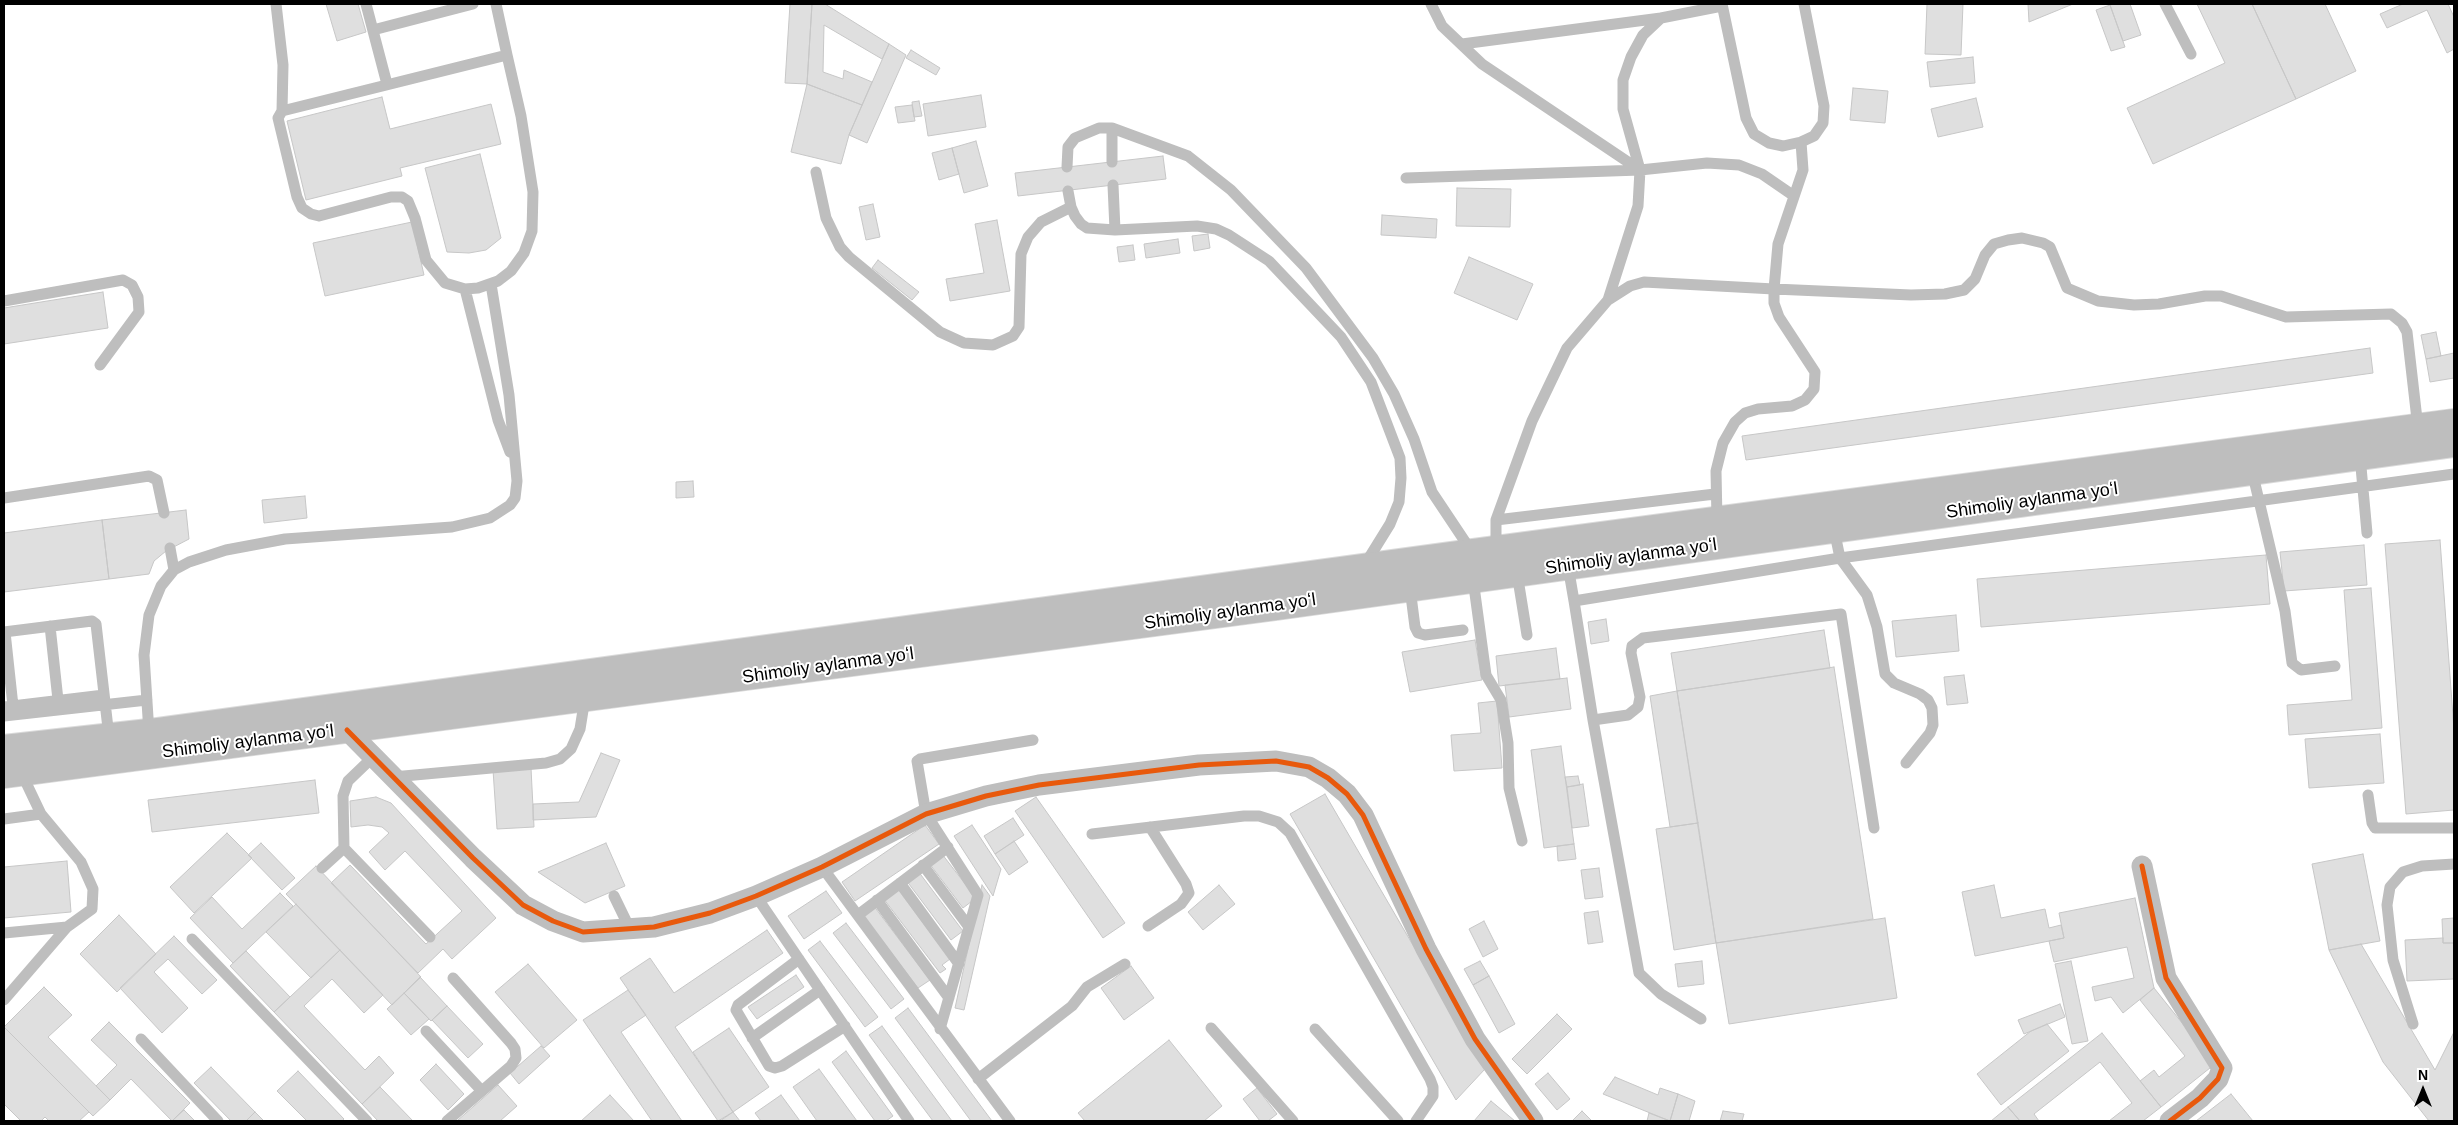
<!DOCTYPE html>
<meta charset="utf-8">
<style>
body{margin:0}
#map{position:relative;width:2458px;height:1125px;overflow:hidden;background:#fff;font-family:Arial,sans-serif}
canvas{display:block}
.frame{position:absolute;inset:0;border:5px solid #000;pointer-events:none}
.north{position:absolute;left:2398px;top:1065px;width:50px;height:50px;-webkit-text-stroke:4px #fff;paint-order:stroke;rotate:0deg;font-size:14px;font-weight:700;line-height:20px;text-align:center;color:#000}
.north::after{content:'';display:block;margin:auto;width:18px;height:22px;background:#000;clip-path:polygon(50% 0,100% 100%,50% 72%,0 100%)}
</style>
<div id="map">
<canvas width="2458" height="1125"></canvas>
<div class="frame"></div>
<div class="north">N</div>
</div>
<script>
const ctx = document.querySelector('canvas').getContext('2d');
ctx.lineJoin = 'round';
function fill(path, color) {
  ctx.fillStyle = color;
  ctx.fill(path, 'evenodd');
}
function shape(rows) {
  const path = new Path2D();
  for (const r of rows) {
    path.moveTo(r[0], r[1]);
    for (let i = 2; i < r.length; i += 2) path.lineTo(r[i], r[i + 1]);
  }
  return path;
}
function trace(path, color, width, dash) {
  ctx.strokeStyle = color;
  ctx.lineWidth = width;
  ctx.lineCap = dash ? 'butt' : 'round';
  ctx.setLineDash(dash || []);
  ctx.stroke(path);
}
function write(font, color, halo, rows, align = 'center') {
  ctx.font = font + ' Arial,sans-serif';
  ctx.lineWidth = 4;
  ctx.setLineDash([]);
  ctx.textBaseline = 'middle';
  ctx.strokeStyle = halo;
  ctx.fillStyle = color;
  for (const [text, x, y, turn = 0] of rows) {
    ctx.save();
    ctx.translate(x, y);
    ctx.rotate((+turn || 0) * Math.PI / 180);
    ctx.textAlign = isNaN(turn) ? turn : align;
    if (halo) ctx.strokeText(text, 0, 0);
    ctx.fillText(text, 0, 0);
    ctx.restore();
  }
}
const building = shape([
 [326,4,358,4,366,32,337,41,326,4],
 [790,4,812,4,807,84,785,83,790,4],
 [812,4,825,4,889,44,882,59,824,25,823,72,843,79,844,70,872,82,862,105,807,84,812,4],
 [1927,4,1963,4,1961,55,1925,54,1927,4],
 [2028,4,2073,4,2029,22,2028,4],
 [2114,4,2130,4,2141,35,2123,41,2110,5,2114,4],
 [2197,4,2252,4,2296,99,2153,164,2127,108,2225,63,2197,4],
 [2252,4,2325,4,2356,71,2296,99,2252,4],
 [2403,4,2448,4,2454,17,2454,49,2447,53,2427,10,2387,28,2380,14,2403,4],
 [2110,5,2125,47,2111,51,2096,10,2110,5],
 [889,44,906,55,867,143,849,135,889,44],
 [911,50,940,68,936,75,906,58,911,50],
 [1973,57,1975,83,1930,87,1927,62,1973,57],
 [807,84,862,105,849,135,841,164,791,152,807,84],
 [1853,88,1888,91,1885,123,1850,120,1853,88],
 [981,95,986,127,928,136,923,104,981,95],
 [382,97,390,129,491,104,501,144,400,168,402,176,306,200,287,121,382,97],
 [1976,98,1983,127,1938,137,1931,109,1976,98],
 [919,101,922,116,914,117,912,102,919,101],
 [912,105,915,121,898,123,895,107,912,105],
 [976,141,988,186,964,193,952,148,976,141],
 [952,148,959,174,939,180,932,153,952,148],
 [480,154,501,238,486,250,469,253,447,252,425,168,480,154],
 [1163,156,1166,179,1018,196,1015,173,1163,156],
 [1457,188,1511,189,1510,227,1456,226,1457,188],
 [873,204,880,237,866,240,859,207,873,204],
 [1382,215,1437,219,1436,238,1381,235,1382,215],
 [997,220,1010,291,950,301,946,279,984,273,975,224,997,220],
 [412,222,424,275,325,296,313,243,412,222],
 [1208,234,1210,248,1194,251,1192,236,1208,234],
 [1178,239,1180,253,1146,258,1144,244,1178,239],
 [1133,245,1135,260,1119,262,1117,247,1133,245],
 [1469,257,1533,284,1517,320,1454,293,1469,257],
 [878,260,919,292,912,300,872,268,878,260],
 [103,292,108,328,4,344,4,308,103,292],
 [2436,332,2441,356,2426,359,2421,335,2436,332],
 [2370,348,2373,373,1746,460,1742,436,2370,348],
 [2454,353,2454,378,2430,382,2426,359,2454,353],
 [693,481,694,497,676,498,676,482,693,481],
 [305,496,307,518,264,523,262,500,305,496],
 [186,510,189,539,166,551,154,561,149,574,109,579,102,520,186,510],
 [102,520,109,579,4,592,4,533,102,520],
 [2440,540,2454,730,2454,810,2406,814,2385,544,2440,540],
 [2364,545,2367,585,2284,591,2280,552,2364,545],
 [2266,555,2270,604,1981,627,1977,579,2266,555],
 [2371,588,2382,728,2289,735,2287,705,2352,700,2344,590,2371,588],
 [1956,615,1959,651,1896,657,1892,621,1956,615],
 [1606,619,1609,641,1591,644,1588,622,1606,619],
 [1824,630,1830,668,1677,691,1671,653,1824,630],
 [1475,640,1482,680,1410,692,1402,652,1475,640],
 [1556,648,1560,679,1499,686,1496,656,1556,648],
 [1834,667,1873,919,1716,943,1677,691,1834,667],
 [1964,675,1968,703,1947,705,1944,677,1964,675],
 [1567,678,1571,709,1509,717,1505,685,1567,678],
 [1677,691,1698,823,1670,827,1650,696,1677,691],
 [1497,701,1502,768,1454,771,1451,735,1481,733,1478,703,1497,701],
 [2380,734,2384,783,2309,788,2305,739,2380,734],
 [1561,746,1574,844,1544,848,1531,750,1561,746],
 [601,753,620,760,596,817,533,820,533,804,579,802,601,753],
 [531,768,534,827,497,829,493,770,531,768],
 [1578,776,1580,785,1567,787,1565,777,1578,776],
 [315,780,319,813,152,832,148,800,315,780],
 [1583,784,1589,826,1572,828,1567,787,1583,784],
 [1325,794,1485,1069,1456,1100,1290,814,1325,794],
 [376,797,391,803,496,918,452,959,443,949,418,973,331,883,350,865,426,944,462,911,405,851,385,870,369,852,389,833,382,827,368,825,351,827,350,801,376,797],
 [1036,797,1125,923,1103,938,1015,811,1036,797],
 [1013,818,1024,835,995,854,984,836,1013,818],
 [1698,823,1716,943,1674,950,1656,829,1698,823],
 [925,825,939,844,855,901,842,882,925,825],
 [972,825,1001,869,993,896,954,836,972,825],
 [227,833,252,858,194,913,170,887,227,833],
 [1014,841,1028,862,1009,875,995,854,1014,841],
 [261,843,295,878,282,890,248,855,261,843],
 [606,843,625,886,585,903,538,872,606,843],
 [1574,844,1576,859,1558,861,1557,846,1574,844],
 [942,854,976,898,963,908,929,863,942,854],
 [2363,854,2380,941,2329,950,2312,864,2363,854],
 [67,861,71,912,4,918,4,867,67,861],
 [316,866,421,977,392,1005,286,894,316,866],
 [1599,868,1603,897,1585,899,1581,870,1599,868],
 [918,871,963,931,951,940,906,880,918,871],
 [982,885,990,896,964,1010,955,1008,982,885],
 [1219,885,1235,904,1203,930,1188,912,1219,885],
 [1994,885,2001,918,2045,909,2049,928,2061,925,2064,938,1975,956,1962,892,1994,885],
 [897,888,950,959,942,965,946,969,940,973,883,898,897,888],
 [826,891,842,913,804,939,788,916,826,891],
 [280,893,293,906,233,963,190,918,212,897,242,929,280,893],
 [2135,898,2154,988,2123,1013,2111,997,2095,1001,2092,987,2134,978,2127,947,2054,962,2049,941,2064,938,2059,913,2135,898],
 [296,904,340,950,311,978,266,932,296,904],
 [873,905,930,980,918,988,862,914,873,905],
 [1598,911,1603,942,1588,944,1584,913,1598,911],
 [119,915,156,954,117,992,80,954,119,915],
 [1885,918,1897,998,1729,1024,1716,943,1885,918],
 [2454,918,2454,943,2443,943,2442,919,2454,918],
 [1484,921,1498,949,1483,957,1469,929,1484,921],
 [846,923,904,999,891,1009,833,933,846,923],
 [767,930,783,953,675,1027,733,1112,718,1121,620,978,650,958,674,993,767,930],
 [174,936,217,980,202,994,168,959,154,972,188,1008,162,1033,120,988,174,936],
 [2443,938,2443,943,2454,943,2454,979,2407,981,2405,940,2443,938],
 [820,941,878,1017,865,1027,808,950,820,941],
 [2361,944,2435,1070,2454,1032,2454,1121,2429,1121,2383,1062,2329,950,2361,944],
 [340,950,383,995,364,1013,332,979,304,1006,365,1070,379,1056,394,1073,362,1104,274,1012,340,950],
 [246,951,290,997,274,1012,230,966,246,951],
 [1480,961,1489,976,1473,985,1464,969,1480,961],
 [1702,961,1704,984,1678,987,1675,964,1702,961],
 [2071,961,2088,1041,2072,1044,2055,964,2071,961],
 [528,964,577,1020,544,1048,495,992,528,964],
 [1131,966,1154,998,1124,1020,1101,988,1131,966],
 [796,975,804,987,757,1019,748,1007,796,975],
 [1489,976,1515,1024,1499,1033,1473,985,1489,976],
 [420,977,447,1006,431,1021,404,993,420,977],
 [44,987,72,1015,48,1037,110,1100,93,1116,4,1027,44,987],
 [2154,988,2215,1064,2161,1107,2140,1081,2154,1070,2159,1077,2185,1056,2140,1000,2154,988],
 [628,990,646,1015,621,1032,682,1121,652,1121,583,1020,628,990],
 [404,993,429,1019,411,1035,387,1009,404,993],
 [2060,1004,2065,1017,2024,1034,2018,1020,2060,1004],
 [447,1006,483,1044,468,1058,432,1020,447,1006],
 [908,1008,992,1121,971,1121,895,1018,908,1008],
 [1557,1014,1572,1029,1527,1074,1512,1059,1557,1014],
 [109,1022,190,1103,172,1121,131,1079,110,1100,96,1086,117,1065,91,1040,109,1022],
 [2047,1024,2069,1051,2001,1105,1977,1074,2031,1031,2047,1024],
 [882,1026,952,1121,933,1121,869,1035,882,1026],
 [4,1027,89,1112,79,1121,49,1121,45,1117,41,1121,21,1121,4,1104,4,1027],
 [729,1028,769,1087,733,1112,693,1052,729,1028],
 [2102,1033,2161,1107,2143,1121,2109,1121,2132,1103,2100,1062,2034,1114,2039,1121,2020,1121,2008,1107,2102,1033],
 [1169,1040,1222,1106,1204,1121,1085,1121,1078,1113,1169,1040],
 [541,1046,550,1056,519,1084,510,1073,541,1046],
 [846,1051,893,1116,886,1121,875,1121,832,1062,846,1051],
 [436,1064,464,1094,448,1110,420,1080,436,1064],
 [211,1067,255,1112,246,1121,231,1121,194,1083,211,1067],
 [819,1069,857,1121,817,1121,793,1087,819,1069],
 [298,1071,344,1119,342,1121,307,1121,277,1091,298,1071],
 [1548,1073,1570,1099,1557,1110,1535,1084,1548,1073],
 [1615,1077,1658,1095,1660,1088,1678,1094,1670,1121,1603,1094,1615,1077],
 [498,1085,517,1106,500,1121,459,1121,458,1120,498,1085],
 [380,1087,413,1121,378,1121,362,1104,380,1087],
 [1257,1088,1277,1114,1268,1121,1260,1121,1243,1099,1257,1088],
 [1678,1094,1695,1101,1689,1121,1670,1121,1678,1094],
 [2231,1094,2253,1121,2196,1121,2231,1094],
 [610,1095,634,1121,581,1121,610,1095],
 [781,1095,800,1121,761,1121,755,1113,781,1095],
 [1491,1101,1515,1121,1474,1121,1491,1101],
 [2008,1107,2020,1121,1991,1121,2008,1107],
 [184,1110,195,1121,172,1121,184,1110],
 [1582,1111,1592,1121,1572,1121,1582,1111],
 [1723,1111,1744,1114,1742,1121,1720,1121,1723,1111],
 [255,1112,264,1121,246,1121,255,1112],
 [733,1112,740,1121,720,1121,733,1112],
 [1649,1113,1670,1121,1647,1121,1649,1113]
]);
fill(building, '#dfdfdf');
trace(building, '#c7c7c7', 1);
const primary = shape([
 [4,749,149,733,1472,553,2454,423],
 [4,774,1276,606,2454,443]
]);
trace(primary, '#dbdbdb', 30);
trace(shape([
 [276,4,283,65,282,111],
 [366,4,387,84],
 [496,4,507,55,521,116,533,192,532,231,524,253,511,271,498,281,478,288,465,289,445,283,426,260,415,218,408,201,402,197,391,197,319,216,311,214,302,208,297,197,278,118,282,111,507,55],
 [1431,4,1442,26,1482,64,1640,170],
 [1722,4,1746,118,1754,134,1769,143,1783,146,1801,142,1814,136,1823,123,1824,106,1804,4],
 [2165,4,2191,54],
 [373,30,473,4],
 [1462,44,1661,18],
 [1112,162,1112,128],
 [1067,167,1068,147,1075,138,1099,128,1112,128,1188,156,1231,190,1306,268,1373,358,1394,394,1414,439,1432,492,1472,552],
 [816,172,826,218,840,247,849,257,940,332,964,343,993,345,1013,336,1019,327,1021,254,1028,237,1041,222,1071,207],
 [1406,178,1640,170,1707,163,1739,165,1762,174,1794,196],
 [1113,185,1115,230],
 [1068,191,1071,207,1075,216,1081,224,1087,228,1115,230,1197,226,1216,229,1229,235,1269,261,1341,337,1371,382,1400,458,1401,478,1399,502,1390,524,1364,566],
 [465,289,498,420,510,452],
 [1608,300,1638,206,1640,170,1623,109,1623,80,1631,57,1643,35,1661,18,1722,6],
 [4,301,123,280,132,285,138,297,139,312,100,365],
 [2360,456,2367,533],
 [2252,471,2285,611,2292,663,2301,670,2335,666],
 [4,498,149,476,157,480,164,513],
 [1496,520,1715,494],
 [1717,520,1716,471,1723,443,1735,422,1745,413,1758,409,1792,406,1805,400,1814,389,1815,372,1779,317,1774,303,1774,289,1911,295,1945,294,1964,290,1975,279,1985,255,1994,244,2008,240,2022,238,2043,243,2050,247,2067,288,2098,301,2134,305,2159,304,2205,296,2221,296,2286,317,2391,314,2402,323,2407,332,2418,428],
 [1834,529,1840,558,1867,595,1877,627,1885,674,1894,683,1920,694,1928,700,1932,708,1933,725,1930,733,1906,763],
 [170,548,174,570],
 [1496,549,1496,520,1532,421,1567,348,1608,300,1630,286,1644,282,1774,289,1778,244,1803,170,1801,142],
 [1568,566,1574,601],
 [1517,573,1527,635],
 [1473,579,1486,675,1501,700,1508,743,1509,788,1522,841],
 [1410,588,1415,627,1418,633,1425,635,1463,630],
 [50,626,58,700],
 [4,632,92,621,96,624,109,737],
 [5,632,13,706],
 [4,707,104,695],
 [4,716,147,700],
 [1593,720,1628,715,1638,707,1640,697,1631,653,1632,646,1643,638,1841,614,1874,828],
 [149,733,144,655,149,615,161,586,174,570,189,562,226,550,285,539,452,527,490,518,510,505,515,498,517,481,509,395,491,284],
 [393,777,546,763,560,759,571,749,580,729,585,698],
 [2368,795,2372,823,2375,828,2454,828],
 [4,819,41,814],
 [1092,834,1244,816,1259,816,1278,822,1290,833,1430,1079,1433,1087,1433,1096,1416,1121],
 [344,848,430,937],
 [923,865,969,927],
 [822,867,1010,1121],
 [322,868,344,848,343,796,348,781,373,757],
 [900,883,959,964],
 [614,896,630,929],
 [756,896,909,1121],
 [877,900,949,998],
 [858,915,948,847],
 [1148,926,1181,904,1189,893,1186,884,1150,827],
 [4,933,67,927],
 [192,939,367,1121],
 [799,959,738,1005,736,1010,769,1066,775,1068,782,1066,845,1026],
 [4,1000,67,927,92,909,93,889,81,862,41,814,21,772],
 [1701,1019,1661,994,1639,973,1593,720,1574,601,1840,558,2454,474],
 [2413,1024,2393,960,2387,905,2390,887,2403,872,2422,866,2454,864],
 [1211,1028,1293,1121],
 [940,1029,978,895,926,814,917,761,920,759,1033,740],
 [1315,1029,1398,1121],
 [426,1031,481,1090],
 [752,1038,820,990],
 [141,1039,218,1121],
 [978,1079,1072,1006,1087,987,1125,964],
 [447,1121,511,1066,516,1058,515,1049,511,1043,453,978]
]), '#bebebe', 11);
trace(shape([
 [347,730,473,858,523,905,553,921,583,932,654,927,710,913,756,896,822,867,926,814,986,796,1039,785,1199,765,1276,761,1309,767,1328,778,1347,794,1363,815,1426,949,1475,1039,1533,1121],
 [2142,866,2166,978,2222,1068,2218,1079,2200,1098,2170,1121]
]), '#bebebe', 21);
trace(primary, '#bebebe', 28);
trace(shape([
 [347,730,473,858,523,905,553,921,583,932,654,927,710,913,756,896,822,867,926,814,986,796,1039,785,1199,765,1276,761,1309,767,1328,778,1347,794,1363,815,1426,949,1475,1039,1533,1121],
 [2142,866,2166,978,2222,1068,2218,1079,2200,1098,2170,1121]
]), '#e8590c', 5);
write('18px', '#000', '#fff', [
 ["Shimoliy aylanma yoʻl",2032,501,-8],
 ["Shimoliy aylanma yoʻl",1631,557,-8],
 ["Shimoliy aylanma yoʻl",1230,612,-8],
 ["Shimoliy aylanma yoʻl",828,666,-8],
 ["Shimoliy aylanma yoʻl",248,742,-7]
]);
</script>
